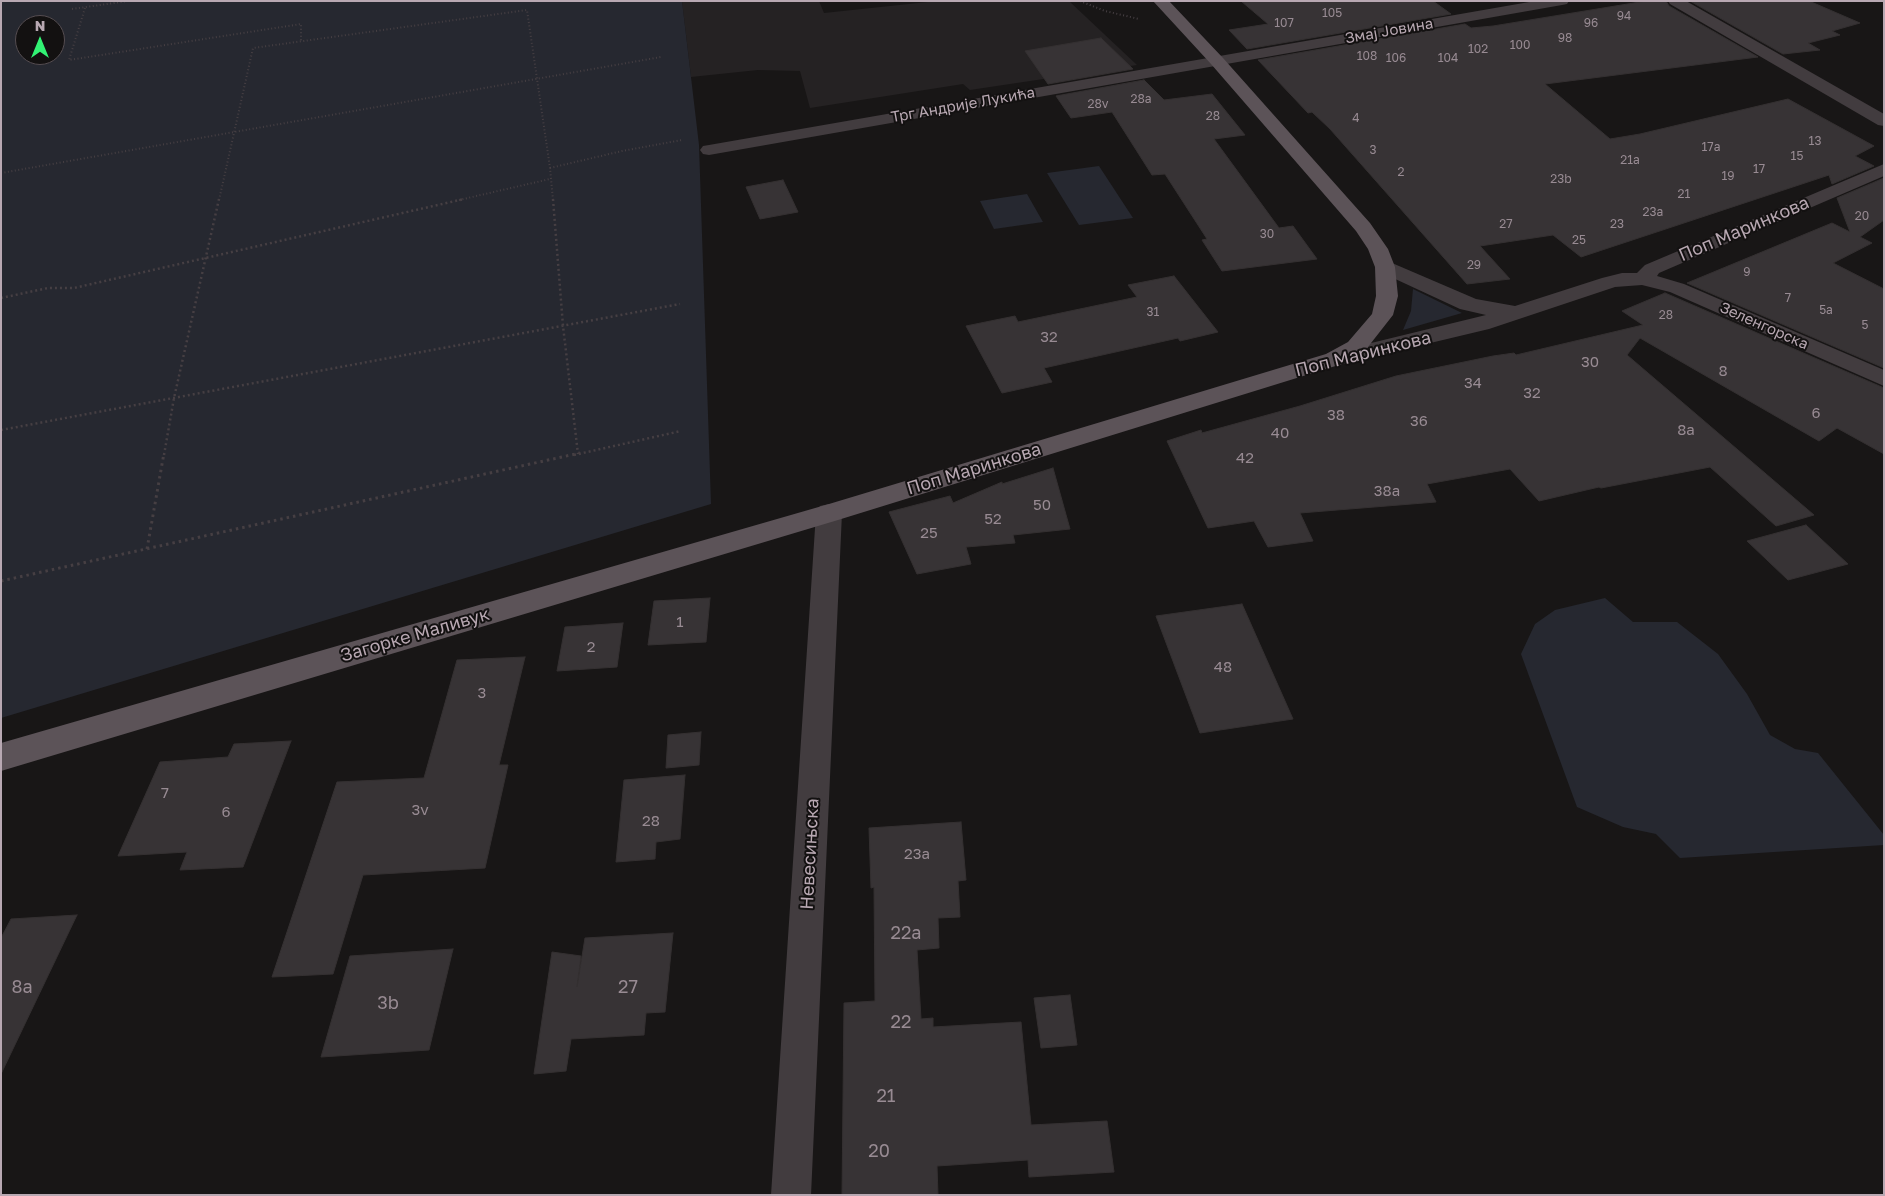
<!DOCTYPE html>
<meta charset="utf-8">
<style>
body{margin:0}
#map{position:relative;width:1885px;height:1196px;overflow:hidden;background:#181616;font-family:"Golos Text",sans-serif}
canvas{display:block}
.frame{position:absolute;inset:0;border:2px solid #b8a8b2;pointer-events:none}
.north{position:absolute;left:15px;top:15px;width:50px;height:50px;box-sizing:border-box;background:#131111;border:1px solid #554d51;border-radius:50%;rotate:0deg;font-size:14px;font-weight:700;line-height:20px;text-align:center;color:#b8a8b2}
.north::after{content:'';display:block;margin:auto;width:18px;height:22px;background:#32f374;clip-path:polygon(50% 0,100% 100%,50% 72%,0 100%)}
</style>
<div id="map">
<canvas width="1885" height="1196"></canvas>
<div class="frame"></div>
<div class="north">N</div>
</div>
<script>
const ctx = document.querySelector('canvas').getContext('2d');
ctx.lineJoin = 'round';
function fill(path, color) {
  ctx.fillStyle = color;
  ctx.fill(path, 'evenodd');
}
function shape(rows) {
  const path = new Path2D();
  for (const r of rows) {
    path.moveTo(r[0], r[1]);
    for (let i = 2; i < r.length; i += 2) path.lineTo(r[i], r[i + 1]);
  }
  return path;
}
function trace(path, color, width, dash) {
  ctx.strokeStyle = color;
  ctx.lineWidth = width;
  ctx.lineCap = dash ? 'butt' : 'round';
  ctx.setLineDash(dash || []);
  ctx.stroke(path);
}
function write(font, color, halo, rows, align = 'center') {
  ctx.font = font + ' "Golos Text",sans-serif';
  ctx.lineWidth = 4;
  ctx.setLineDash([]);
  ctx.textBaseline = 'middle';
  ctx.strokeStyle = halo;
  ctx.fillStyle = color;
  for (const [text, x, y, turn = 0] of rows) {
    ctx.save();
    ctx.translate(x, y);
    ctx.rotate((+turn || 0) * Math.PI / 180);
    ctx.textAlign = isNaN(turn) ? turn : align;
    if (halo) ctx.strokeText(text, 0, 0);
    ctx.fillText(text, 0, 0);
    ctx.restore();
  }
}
fill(shape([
 [682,1,819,1,824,13,937,1,1069,1,1137,65,970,90,963,84,810,108,800,71,758,70,691,77]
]), '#252223');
fill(shape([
 [1,1,682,1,699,145,711,504,1,718],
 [25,25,55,25,55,55,25,55],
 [1099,166,1133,218,1079,225,1047,173],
 [1027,194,1043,222,994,229,980,201],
 [1413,289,1462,313,1403,330,1411,311],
 [1605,598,1633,622,1677,622,1718,654,1747,694,1770,735,1795,749,1818,753,1884,835,1884,845,1680,858,1656,834,1623,827,1577,807,1521,654,1535,624,1555,610]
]), '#262830');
const building = shape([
 [1241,1,1433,1,1451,14,1247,49,1229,30,1268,24,1241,1],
 [1646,1,1666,1,1669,6,1758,57,1545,84,1610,139,1640,134,1788,99,1874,146,1855,156,1874,166,1832,184,1829,175,1581,257,1553,235,1480,246,1510,279,1467,284,1330,129,1312,112,1308,113,1258,60,1465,24,1471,28,1493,26,1646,1],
 [1690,1,1809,1,1860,23,1832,31,1840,35,1808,43,1820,50,1783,54,1690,1],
 [1101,38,1133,69,1048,84,1025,51,1101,38],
 [1144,80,1164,100,1212,94,1245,135,1214,139,1279,228,1293,226,1317,259,1222,271,1202,240,1207,239,1165,174,1152,175,1112,112,1071,118,1056,96,1144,80],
 [1884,178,1884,220,1860,237,1872,243,1833,263,1884,289,1884,368,1687,283,1832,223,1850,232,1837,198,1884,178],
 [783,180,798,212,760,219,746,187,783,180],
 [1174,276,1218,332,1180,341,1178,338,1044,368,1052,382,1002,393,966,326,1015,316,1018,322,1137,297,1128,285,1174,276],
 [1665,293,1884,388,1884,454,1837,428,1819,441,1640,338,1627,355,1814,515,1776,526,1710,467,1601,488,1599,487,1539,501,1510,469,1427,484,1436,502,1300,513,1313,541,1268,547,1254,521,1208,528,1167,441,1201,430,1202,433,1300,406,1396,376,1493,356,1514,353,1516,355,1643,325,1622,311,1665,293],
 [1053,468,1070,529,1013,535,1015,543,966,547,971,564,917,574,889,512,950,496,953,503,1002,482,1002,484,1053,468],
 [1806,525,1848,564,1788,580,1747,541,1806,525],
 [710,598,706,642,648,645,654,601,710,598],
 [1242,604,1293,719,1200,733,1156,616,1242,604],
 [623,623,617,667,557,671,565,627,623,623],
 [525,657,499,765,508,765,485,868,363,875,333,974,272,977,337,782,424,778,457,660,525,657],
 [701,732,699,765,666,768,668,735,701,732],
 [291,741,243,867,180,870,187,852,118,856,160,762,228,757,234,744,291,741],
 [685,775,680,839,656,842,655,859,616,862,624,780,685,775],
 [961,822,966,880,958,881,960,917,938,918,939,948,917,950,921,1019,933,1018,933,1027,1021,1022,1031,1125,1107,1121,1114,1172,1029,1177,1028,1160,937,1166,938,1195,842,1195,844,1003,875,1001,874,887,871,888,869,828,961,822],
 [77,915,1,1074,1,938,11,919,77,915],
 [673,933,665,1012,646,1013,644,1035,571,1039,566,1071,534,1074,552,952,581,956,577,987,585,938,673,933],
 [453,949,429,1050,321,1057,350,956,453,949],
 [1070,995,1077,1045,1041,1048,1034,998,1070,995]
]);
fill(building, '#373335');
trace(building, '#343031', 1);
trace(shape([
 [1080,1,1105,11,1139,19],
 [85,8,69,60,301,24,301,42],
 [72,9,128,1],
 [550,168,622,151,682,140],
 [1,173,661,57],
 [219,200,253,48,527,10,550,168,553,200],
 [459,200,550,179]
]), '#463f43', 2, [1, 2.5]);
trace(shape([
 [553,199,563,326,578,454],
 [1,298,48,288,74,288,464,199],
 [1,430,680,304],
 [164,455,174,398,219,199],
 [574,455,681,431]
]), '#463f43', 2.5, [2, 3]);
trace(shape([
 [147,549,164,453],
 [1,581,580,453]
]), '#463f43', 3, [2.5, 4]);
fill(shape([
 [1535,1,1569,1,1567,4,1562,5,709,155,703,154,700,150,703,146,709,145,1535,1],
 [1668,1,1686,1,1884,114,1884,126,1878,125,1670,4,1668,1],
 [1884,164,1884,176,1659,273,1657,276,1684,284,1884,370,1884,386,1670,292,1642,285,1615,287,1489,329,1334,366,1326,364,1323,359,1326,354,1486,315,1460,309,1378,271,1375,267,1378,263,1385,261,1392,263,1476,299,1515,306,1602,278,1622,273,1637,273,1645,265,1884,164],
 [829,504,838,506,842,513,811,1195,771,1195,816,513,820,506,829,504]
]), '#423c3f');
fill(shape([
 [1153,1,1169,1,1223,58,1370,223,1388,249,1395,267,1398,296,1393,315,1364,352,1342,364,838,520,1,771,1,743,829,504,1326,354,1348,342,1372,314,1376,296,1375,267,1368,249,1356,231,1211,64,1153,1]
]), '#5c5358');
write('12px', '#988b93', null, [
 ["105",1332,13],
 ["94",1624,16],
 ["107",1284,23],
 ["96",1591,23],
 ["98",1565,38],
 ["100",1520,45],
 ["102",1478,49],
 ["108",1367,56],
 ["106",1396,58],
 ["104",1448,58],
 ["28a",1141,99],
 ["28v",1098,104],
 ["28",1213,116],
 ["4",1356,118],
 ["13",1815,141],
 ["17a",1711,147],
 ["3",1373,150],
 ["15",1797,156],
 ["21a",1630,160],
 ["17",1759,169],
 ["2",1401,172],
 ["19",1728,176],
 ["23b",1561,179],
 ["21",1684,194],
 ["23a",1653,212],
 ["20",1862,216],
 ["27",1506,224],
 ["23",1617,224],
 ["30",1267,234],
 ["25",1579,240],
 ["29",1474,265],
 ["9",1747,272],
 ["7",1788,298],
 ["5a",1826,310],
 ["31",1153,312],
 ["28",1666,315],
 ["5",1865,325]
]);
write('15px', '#b8a8b2', '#131111', [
 ["Змај Јовина",1389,31,-10],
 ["Трг Андрије Лукића",963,105,-10],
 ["Зеленгорска",1764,326,24]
]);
write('15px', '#988b93', null, [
 ["32",1049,337],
 ["30",1590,362],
 ["8",1723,371],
 ["34",1473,383],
 ["32",1532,393],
 ["6",1816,413],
 ["38",1336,415],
 ["36",1419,421],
 ["8a",1686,430],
 ["40",1280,433],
 ["42",1245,458],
 ["38a",1387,491],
 ["50",1042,505],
 ["52",993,519],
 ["25",929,533],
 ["1",680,622],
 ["2",591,647],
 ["48",1223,667],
 ["3",482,693],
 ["7",165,793],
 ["3v",420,810],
 ["6",226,812],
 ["28",651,821],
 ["23a",917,854]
]);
write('18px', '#b8a8b2', '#131111', [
 ["Поп Маринкова",1744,229,-23],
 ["Поп Маринкова",1363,354,-14],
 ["Поп Маринкова",974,469,-17],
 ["Загорке Маливук",415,635,-16],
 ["Невесињска",810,854,-87]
]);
write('18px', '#988b93', null, [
 ["22a",906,933],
 ["8a",22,987],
 ["27",628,987],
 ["3b",388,1003],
 ["22",901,1022],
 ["21",886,1096],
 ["20",879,1151]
]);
</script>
